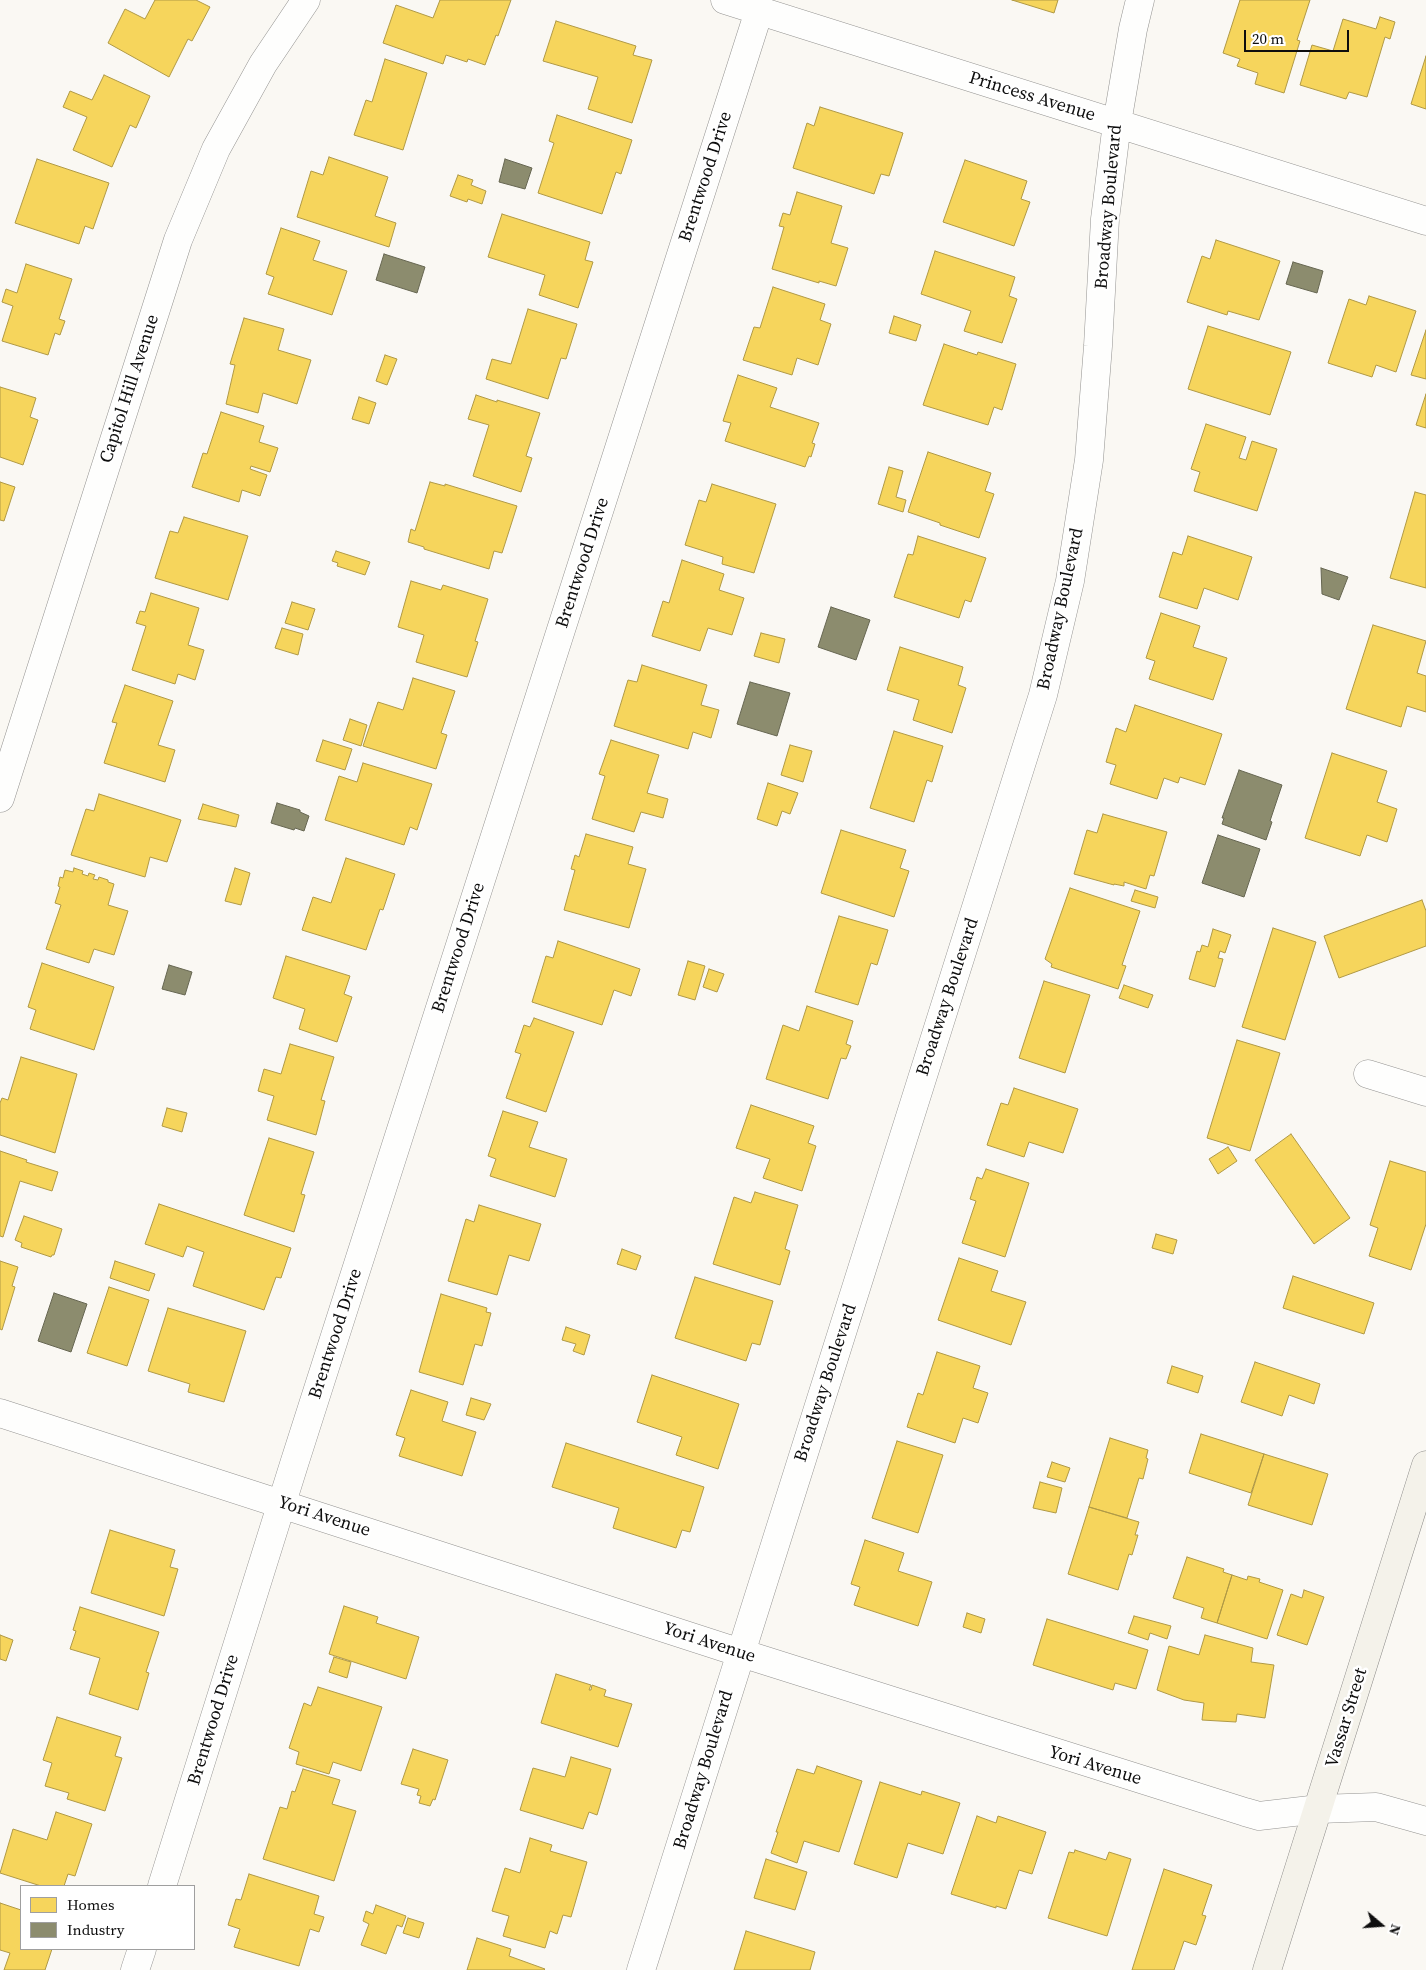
<!DOCTYPE html>
<style>
body{margin:0}
#map{position:relative;width:1426px;height:1970px;overflow:hidden;background:#faf8f3;font-family:"Source Serif 4",serif}
canvas{display:block}
.legend{position:absolute;left:20px;top:1885px;width:175px;height:65px;box-sizing:border-box;background:#fff;border:1px solid #9f9f9f;margin:0;padding:6px 9px;list-style:none;font-size:15px;color:#0e0e0e}
.legend li{display:flex;align-items:center;gap:10px;height:25px}
.legend b{width:25px;border:1px solid #9f9f9f}
.north{position:absolute;left:1356px;top:1900px;width:50px;height:50px;-webkit-text-stroke:4px #fff;paint-order:stroke;rotate:108deg;font-size:14px;font-weight:700;line-height:20px;text-align:center;color:#0e0e0e}
.north::after{content:'';display:block;margin:auto;width:18px;height:22px;background:#0e0e0e;clip-path:polygon(50% 0,100% 100%,50% 72%,0 100%)}
.scale{position:absolute;left:1244px;top:30px;width:105px;height:22px;box-sizing:border-box;border:2px solid #0e0e0e;border-top:0;padding-left:6px;font-size:15px;line-height:18px;white-space:nowrap;color:#0e0e0e;-webkit-text-stroke:4px #fff;paint-order:stroke}
</style>
<div id="map">
<canvas width="1426" height="1970"></canvas>
<ul class="legend">
<li><b style="height:14px;background:#f6d55c"></b>Homes</li>
<li><b style="height:14px;background:#8c8c6e"></b>Industry</li>
</ul>
<div class="north">N</div>
<div class="scale">20 m</div>
</div>
<script>
const ctx = document.querySelector('canvas').getContext('2d');
ctx.lineJoin = 'round';
function fill(path, color) {
  ctx.fillStyle = color;
  ctx.fill(path, 'evenodd');
}
function shape(rows) {
  const path = new Path2D();
  for (const r of rows) {
    path.moveTo(r[0], r[1]);
    for (let i = 2; i < r.length; i += 2) path.lineTo(r[i], r[i + 1]);
  }
  return path;
}
function trace(path, color, width, dash) {
  ctx.strokeStyle = color;
  ctx.lineWidth = width;
  ctx.lineCap = dash ? 'butt' : 'round';
  ctx.setLineDash(dash || []);
  ctx.stroke(path);
}
function write(font, color, halo, rows, align = 'center') {
  ctx.font = font + ' "Source Serif 4",serif';
  ctx.lineWidth = 5;
  ctx.setLineDash([]);
  ctx.textBaseline = 'middle';
  ctx.strokeStyle = halo;
  ctx.fillStyle = color;
  for (const [text, x, y, turn = 0] of rows) {
    ctx.save();
    ctx.translate(x, y);
    ctx.rotate((+turn || 0) * Math.PI / 180);
    ctx.textAlign = isNaN(turn) ? turn : align;
    if (halo) ctx.strokeText(text, 0, 0);
    ctx.fillText(text, 0, 0);
    ctx.restore();
  }
}
const homes = shape([
 [155,0,196,0,210,7,192,41,188,39,169,77,108,43,125,9,145,19,155,0],
 [440,0,511,0,498,36,496,35,485,65,468,59,467,62,446,55,443,64,383,43,396,5,433,18,440,0],
 [1012,0,1058,0,1054,13,1012,0],
 [1240,0,1310,0,1297,40,1300,41,1284,93,1255,84,1258,73,1237,66,1240,59,1223,53,1240,0],
 [1380,17,1395,22,1390,39,1385,37,1367,97,1349,92,1346,99,1300,85,1312,45,1333,51,1343,19,1376,29,1380,17],
 [556,21,636,46,633,55,652,60,632,123,588,109,598,77,543,61,556,21],
 [1426,56,1426,109,1411,104,1426,56],
 [385,59,427,73,403,150,354,135,366,100,372,102,385,59],
 [104,75,150,96,136,128,130,125,112,167,73,150,87,117,63,107,70,91,92,100,104,75],
 [820,107,903,133,889,176,881,174,874,194,793,168,807,123,814,126,820,107],
 [557,115,632,140,621,174,616,172,602,214,538,193,554,143,549,141,557,115],
 [329,157,388,177,375,216,396,223,389,247,297,217,311,171,323,175,329,157],
 [37,159,109,183,93,229,85,226,79,244,15,223,37,159],
 [965,160,1027,181,1021,199,1030,202,1014,246,943,222,965,160],
 [458,175,473,180,471,185,486,191,482,204,468,199,467,202,450,196,458,175],
 [797,192,842,206,831,243,848,248,836,286,819,281,819,283,772,269,784,227,779,226,783,213,790,215,797,192],
 [502,214,590,242,585,260,593,262,578,308,539,295,545,275,488,257,502,214],
 [281,228,320,241,313,260,347,271,332,315,268,294,274,277,266,274,281,228],
 [1216,240,1280,261,1259,320,1228,311,1227,315,1187,302,1202,256,1210,259,1216,240],
 [935,251,1015,277,1009,296,1017,299,1002,343,964,331,971,311,921,294,935,251],
 [26,264,72,279,59,319,65,321,60,335,55,333,48,355,2,341,13,306,2,302,6,289,17,293,26,264],
 [773,287,825,304,820,320,831,324,818,365,797,358,792,375,743,360,754,327,760,328,773,287],
 [1369,296,1416,311,1396,372,1376,365,1372,377,1328,363,1349,299,1366,305,1369,296],
 [528,309,577,324,566,359,561,358,548,399,486,379,492,359,511,364,528,309],
 [894,316,921,325,916,341,889,333,894,316],
 [244,318,284,329,278,350,311,360,297,404,263,393,258,413,226,404,235,365,230,364,244,318],
 [1208,326,1291,352,1270,415,1188,389,1208,326],
 [1426,330,1426,379,1411,375,1426,330],
 [944,344,977,355,978,352,1016,364,1002,410,994,407,988,425,923,405,944,344],
 [385,355,397,359,387,385,376,381,385,355],
 [738,375,777,388,770,407,819,423,812,443,815,444,811,457,809,456,805,467,725,441,731,423,723,421,738,375],
 [0,387,36,398,30,417,38,420,23,465,0,457,0,387],
 [1426,394,1426,428,1416,425,1426,394],
 [476,395,497,402,497,400,540,413,526,456,532,458,521,492,473,476,489,425,468,419,476,395],
 [359,397,376,403,369,424,352,419,359,397],
 [221,412,264,426,259,442,278,448,270,472,251,466,250,469,267,475,260,496,242,490,239,502,192,487,203,453,207,454,221,412],
 [1206,424,1246,437,1239,458,1246,460,1252,441,1277,449,1257,511,1194,491,1200,472,1191,469,1206,424],
 [928,452,991,473,985,491,994,494,979,538,940,525,940,523,908,512,928,452],
 [889,467,903,471,896,497,906,500,903,512,878,504,889,467],
 [0,482,15,487,4,521,0,520,0,482],
 [430,482,445,486,445,484,517,506,502,553,494,551,489,569,424,549,424,547,408,542,411,529,415,531,430,482],
 [712,484,776,504,754,573,722,564,723,557,685,545,699,500,706,502,712,484],
 [1415,492,1426,495,1426,588,1390,578,1415,492],
 [184,517,248,536,228,600,155,578,170,531,178,533,184,517],
 [918,536,986,558,971,602,965,600,959,618,894,597,908,554,913,555,918,536],
 [1188,536,1252,557,1238,600,1204,588,1197,609,1159,597,1173,552,1182,555,1188,536],
 [336,551,370,562,365,575,337,566,338,563,332,561,336,551],
 [682,560,724,574,719,590,744,598,732,635,708,628,700,651,652,636,663,601,669,603,682,560],
 [411,581,441,590,443,585,488,599,475,641,478,642,467,677,416,662,424,635,398,627,411,581],
 [151,593,199,608,188,645,204,650,195,680,178,674,175,684,132,670,146,626,136,623,140,611,145,612,151,593],
 [292,602,315,609,308,630,285,623,292,602],
 [1161,613,1200,626,1193,647,1227,658,1213,700,1149,679,1155,661,1146,658,1161,613],
 [1373,625,1426,641,1417,673,1426,676,1426,712,1407,706,1401,727,1346,709,1373,625],
 [282,628,303,634,298,655,275,648,282,628],
 [761,633,785,639,779,663,754,656,761,633],
 [900,647,963,667,958,685,966,688,952,733,913,720,919,700,887,690,900,647],
 [642,665,707,685,701,705,719,710,711,738,693,732,688,749,614,726,628,680,637,682,642,665],
 [413,678,455,691,441,733,447,735,436,769,363,746,378,702,403,710,413,678],
 [125,685,173,701,158,745,175,750,165,782,104,763,117,723,112,722,125,685],
 [1135,705,1222,734,1205,785,1180,777,1178,783,1164,778,1157,799,1110,784,1116,765,1106,762,1116,728,1126,732,1135,705],
 [350,719,367,725,361,746,343,740,350,719],
 [894,731,943,746,932,782,927,780,914,822,870,808,894,731],
 [323,740,352,749,345,770,316,761,323,740],
 [611,740,659,755,647,793,668,799,663,818,641,812,634,832,592,819,605,776,599,774,611,740],
 [790,745,812,751,803,782,781,775,790,745],
 [1332,753,1387,771,1377,802,1397,809,1387,842,1367,835,1360,856,1305,838,1332,753],
 [363,763,432,784,417,830,410,827,404,845,325,820,339,776,357,782,363,763],
 [768,783,798,793,790,814,782,811,777,826,757,819,768,783],
 [99,794,181,820,167,862,150,857,145,877,71,855,86,809,94,811,99,794],
 [203,804,239,815,236,827,198,819,203,804],
 [1103,814,1167,832,1154,876,1150,875,1146,889,1124,882,1124,886,1114,884,1114,885,1074,874,1087,830,1097,833,1103,814],
 [841,830,906,850,900,868,909,871,894,917,821,893,841,830],
 [586,834,633,847,628,864,646,869,629,928,564,910,575,870,571,869,575,855,579,857,586,834],
 [346,858,395,874,383,910,380,909,366,950,302,930,313,897,331,903,346,858],
 [74,868,83,871,82,874,88,876,89,873,95,875,93,879,98,880,99,877,108,880,108,882,114,884,108,905,128,911,114,955,94,949,89,963,46,949,61,905,55,903,60,887,58,886,60,877,63,878,65,870,73,872,74,868],
 [235,868,250,873,241,905,225,901,235,868],
 [1070,888,1140,911,1122,965,1126,966,1118,989,1051,967,1052,964,1045,959,1070,888],
 [1135,890,1158,897,1155,908,1131,901,1135,890],
 [1422,900,1426,911,1426,946,1339,978,1324,936,1422,900],
 [839,916,888,930,877,965,871,963,858,1005,815,992,839,916],
 [1273,928,1316,942,1285,1040,1242,1027,1273,928],
 [1213,929,1231,935,1225,953,1220,951,1218,958,1223,959,1215,987,1189,979,1197,951,1200,952,1202,945,1208,947,1213,929],
 [558,941,640,969,631,996,614,990,602,1025,532,1002,546,956,553,958,558,941],
 [286,956,350,976,344,994,352,997,337,1042,299,1029,305,1009,273,998,286,956],
 [688,961,705,966,695,1000,678,995,688,961],
 [42,963,114,987,94,1050,30,1029,36,1010,28,1007,42,963],
 [709,969,724,974,717,992,703,987,709,969],
 [1044,981,1090,995,1065,1073,1019,1058,1044,981],
 [1124,985,1153,995,1148,1008,1119,998,1124,985],
 [807,1006,853,1021,846,1044,851,1046,846,1059,841,1058,828,1099,766,1079,783,1025,799,1031,807,1006],
 [534,1018,574,1032,546,1112,506,1098,521,1054,515,1052,524,1025,530,1027,534,1018],
 [1237,1040,1280,1053,1250,1151,1207,1138,1237,1040],
 [290,1044,334,1057,321,1100,325,1101,316,1135,267,1120,274,1096,258,1091,264,1069,281,1074,290,1044],
 [21,1057,77,1074,55,1153,0,1135,0,1103,2,1098,8,1100,21,1057],
 [1014,1088,1078,1109,1063,1153,1029,1142,1024,1157,987,1145,1001,1103,1008,1105,1014,1088],
 [751,1105,814,1126,808,1143,816,1146,802,1191,763,1178,770,1159,736,1148,751,1105],
 [167,1108,187,1113,182,1132,162,1126,167,1108],
 [503,1111,538,1122,529,1147,567,1159,555,1197,490,1176,496,1159,488,1156,503,1111],
 [1291,1134,1350,1218,1314,1244,1255,1160,1291,1134],
 [269,1138,314,1152,301,1194,305,1195,294,1232,244,1215,269,1138],
 [1228,1147,1237,1161,1218,1174,1209,1159,1228,1147],
 [0,1151,27,1160,26,1162,58,1172,52,1191,20,1181,3,1237,0,1236,0,1151],
 [1390,1161,1426,1172,1426,1224,1411,1270,1369,1256,1378,1228,1370,1225,1390,1161],
 [986,1169,1029,1183,1005,1257,962,1243,976,1201,970,1199,977,1177,982,1179,986,1169],
 [755,1192,798,1205,785,1249,790,1251,780,1285,713,1264,734,1197,751,1203,755,1192],
 [159,1204,291,1248,281,1278,276,1277,264,1310,193,1286,204,1252,187,1246,183,1257,145,1244,159,1204],
 [479,1205,541,1224,529,1261,509,1255,497,1295,448,1281,466,1219,474,1222,479,1205],
 [24,1216,62,1229,54,1255,52,1255,51,1257,21,1247,22,1243,15,1240,24,1216],
 [1156,1234,1177,1240,1173,1254,1152,1248,1156,1234],
 [622,1249,641,1256,636,1270,617,1264,622,1249],
 [959,1258,998,1271,991,1291,1026,1302,1011,1345,938,1320,959,1258],
 [0,1261,18,1267,12,1286,15,1287,2,1330,0,1329,0,1261],
 [115,1261,155,1274,149,1291,110,1278,115,1261],
 [1293,1276,1374,1303,1364,1334,1283,1308,1293,1276],
 [695,1277,773,1301,760,1345,752,1343,746,1361,675,1338,695,1277],
 [109,1287,149,1300,127,1366,87,1353,109,1287],
 [441,1294,487,1308,486,1312,491,1313,482,1346,475,1344,463,1385,419,1372,441,1294],
 [168,1308,246,1331,224,1402,188,1392,190,1384,148,1371,168,1308],
 [566,1327,590,1335,584,1355,573,1351,576,1344,562,1340,566,1327],
 [937,1352,980,1366,973,1388,988,1393,978,1423,963,1418,955,1443,907,1427,918,1393,923,1395,937,1352],
 [1255,1362,1320,1384,1314,1404,1289,1395,1282,1416,1241,1402,1255,1362],
 [1172,1366,1203,1376,1198,1393,1167,1383,1172,1366],
 [652,1375,739,1404,718,1469,676,1455,682,1437,637,1422,652,1375],
 [411,1390,448,1402,442,1421,476,1432,462,1476,399,1456,405,1438,396,1435,411,1390],
 [471,1398,491,1404,484,1420,466,1415,471,1398],
 [1201,1434,1264,1454,1251,1493,1189,1473,1201,1434],
 [1110,1438,1148,1450,1146,1458,1148,1459,1143,1479,1139,1478,1127,1518,1089,1507,1110,1438],
 [897,1441,943,1455,918,1533,872,1518,897,1441],
 [566,1443,704,1487,690,1532,682,1530,676,1548,613,1528,619,1508,552,1487,566,1443],
 [1264,1454,1328,1474,1312,1525,1248,1505,1264,1454],
 [1052,1462,1070,1468,1065,1482,1047,1477,1052,1462],
 [1040,1482,1062,1488,1056,1513,1033,1508,1040,1482],
 [1089,1507,1139,1522,1135,1535,1138,1535,1132,1555,1129,1554,1118,1590,1068,1574,1089,1507],
 [110,1530,175,1550,170,1567,178,1569,164,1616,91,1593,110,1530],
 [865,1540,904,1553,898,1571,932,1582,918,1626,854,1605,860,1587,851,1584,865,1540],
 [1187,1557,1224,1569,1223,1572,1232,1575,1217,1623,1201,1618,1204,1608,1173,1598,1187,1557],
 [1232,1575,1247,1580,1248,1576,1260,1579,1259,1582,1283,1590,1267,1639,1217,1623,1232,1575],
 [1304,1590,1324,1597,1307,1645,1277,1635,1291,1594,1302,1598,1304,1590],
 [344,1606,378,1617,376,1623,419,1637,406,1679,329,1654,344,1606],
 [80,1607,159,1632,146,1672,149,1673,138,1710,89,1694,100,1658,70,1649,76,1631,73,1630,80,1607],
 [967,1613,985,1619,981,1633,963,1627,967,1613],
 [1134,1616,1171,1626,1167,1639,1150,1633,1148,1640,1128,1633,1134,1616],
 [1047,1619,1148,1650,1136,1689,1115,1683,1113,1690,1033,1665,1047,1619],
 [0,1635,13,1640,6,1661,0,1659,0,1635],
 [1205,1635,1253,1648,1251,1662,1274,1665,1265,1718,1237,1714,1236,1722,1202,1720,1204,1703,1184,1700,1157,1690,1169,1646,1199,1655,1205,1635],
 [334,1657,351,1662,347,1678,329,1672,334,1657],
 [556,1674,591,1685,589,1690,591,1690,592,1685,606,1690,604,1696,632,1704,618,1747,541,1723,556,1674],
 [318,1687,382,1707,361,1771,333,1762,329,1774,296,1764,299,1752,289,1748,304,1703,311,1706,318,1687],
 [57,1717,121,1737,115,1756,122,1758,105,1811,67,1799,69,1793,45,1786,52,1763,43,1760,57,1717],
 [413,1749,448,1760,435,1800,433,1799,430,1806,419,1803,421,1796,417,1795,419,1789,401,1784,413,1749],
 [571,1757,611,1769,597,1815,589,1812,583,1829,520,1810,533,1768,565,1777,571,1757],
 [817,1766,862,1781,839,1852,804,1841,797,1863,771,1853,778,1832,776,1832,797,1769,814,1774,817,1766],
 [303,1769,340,1780,332,1804,356,1811,334,1881,263,1859,280,1807,287,1809,292,1791,295,1792,303,1769],
 [880,1782,921,1795,922,1791,960,1803,943,1854,908,1843,897,1878,854,1864,880,1782],
 [56,1812,92,1824,75,1876,68,1874,64,1886,41,1886,0,1873,13,1829,47,1840,56,1812],
 [977,1816,996,1823,998,1816,1046,1832,1032,1874,1019,1870,1006,1909,996,1906,996,1908,951,1894,977,1816],
 [530,1838,552,1845,550,1851,587,1862,571,1917,563,1915,557,1934,550,1931,545,1948,503,1936,509,1916,492,1911,505,1868,520,1873,530,1838],
 [1075,1850,1106,1860,1109,1852,1131,1859,1107,1936,1048,1918,1069,1852,1074,1853,1075,1850],
 [766,1859,807,1872,795,1910,754,1898,766,1859],
 [1164,1869,1212,1885,1202,1915,1206,1916,1196,1945,1184,1941,1174,1970,1132,1970,1164,1869],
 [249,1874,319,1896,314,1914,324,1917,319,1932,310,1929,299,1966,234,1947,240,1929,228,1925,236,1899,241,1900,249,1874],
 [0,1903,21,1910,21,1949,52,1949,45,1970,4,1970,10,1953,0,1950,0,1903],
 [376,1905,406,1916,402,1927,397,1925,386,1954,361,1945,369,1924,363,1921,366,1911,373,1914,376,1905],
 [408,1918,424,1923,419,1938,403,1933,408,1918],
 [746,1931,815,1952,810,1970,734,1970,746,1931],
 [477,1938,511,1949,509,1956,545,1969,544,1970,467,1970,477,1938]
]);
fill(homes, '#f6d55c');
trace(homes, '#b09945', 1);
const industry = shape([
 [505,159,532,168,525,189,499,182,505,159],
 [384,254,425,267,417,293,376,280,384,254],
 [1293,262,1323,271,1317,293,1286,284,1293,262],
 [1321,568,1348,577,1339,600,1322,594,1321,568],
 [831,607,870,620,856,660,818,647,831,607],
 [750,682,790,693,777,736,737,724,750,682],
 [1239,770,1282,785,1270,821,1272,822,1266,840,1222,824,1224,818,1222,818,1239,770],
 [277,803,300,810,300,812,309,816,304,831,295,828,294,830,271,823,277,803],
 [1218,835,1260,849,1244,897,1202,883,1218,835],
 [169,965,192,972,185,995,162,989,169,965],
 [54,1293,87,1304,71,1352,38,1341,54,1293]
]);
fill(industry, '#8c8c6e');
trace(industry, '#666651', 1);
const street = shape([
 [725,0,1426,221],
 [0,798,178,240,216,149,263,64,306,0],
 [1368,1074,1426,1092],
 [0,1413,741,1653,1245,1812,1259,1816,1319,1809,1376,1807,1426,1821],
 [162,1886,295,1461,759,11],
 [135,1970,142,1949],
 [641,1970,1043,695,1070,581,1089,460,1098,346,1105,219,1117,123,1133,29,1140,0]
]);
const secondary = shape([
 [1267,1970,1426,1465]
]);
trace(street, '#949391', 29);
trace(secondary, '#8b8a88', 29);
trace(street, '#fefefd', 28);
trace(secondary, '#f4f2ea', 28);
write('18px', '#0e0e0e', '#fff', [
 ["Princess Avenue",1032,97,17],
 ["Brentwood Drive",706,177,-72],
 ["Broadway Boulevard",1109,207,-85],
 ["Capitol Hill Avenue",130,389,-72],
 ["Brentwood Drive",583,563,-72],
 ["Broadway Boulevard",1061,609,-78],
 ["Brentwood Drive",459,948,-72],
 ["Broadway Boulevard",948,997,-72],
 ["Brentwood Drive",336,1334,-72],
 ["Broadway Boulevard",826,1383,-72],
 ["Yori Avenue",324,1517,18],
 ["Yori Avenue",709,1643,18],
 ["Vassar Street",1347,1718,-73],
 ["Brentwood Drive",214,1720,-73],
 ["Yori Avenue",1095,1766,17],
 ["Broadway Boulevard",704,1770,-73]
]);
</script>
